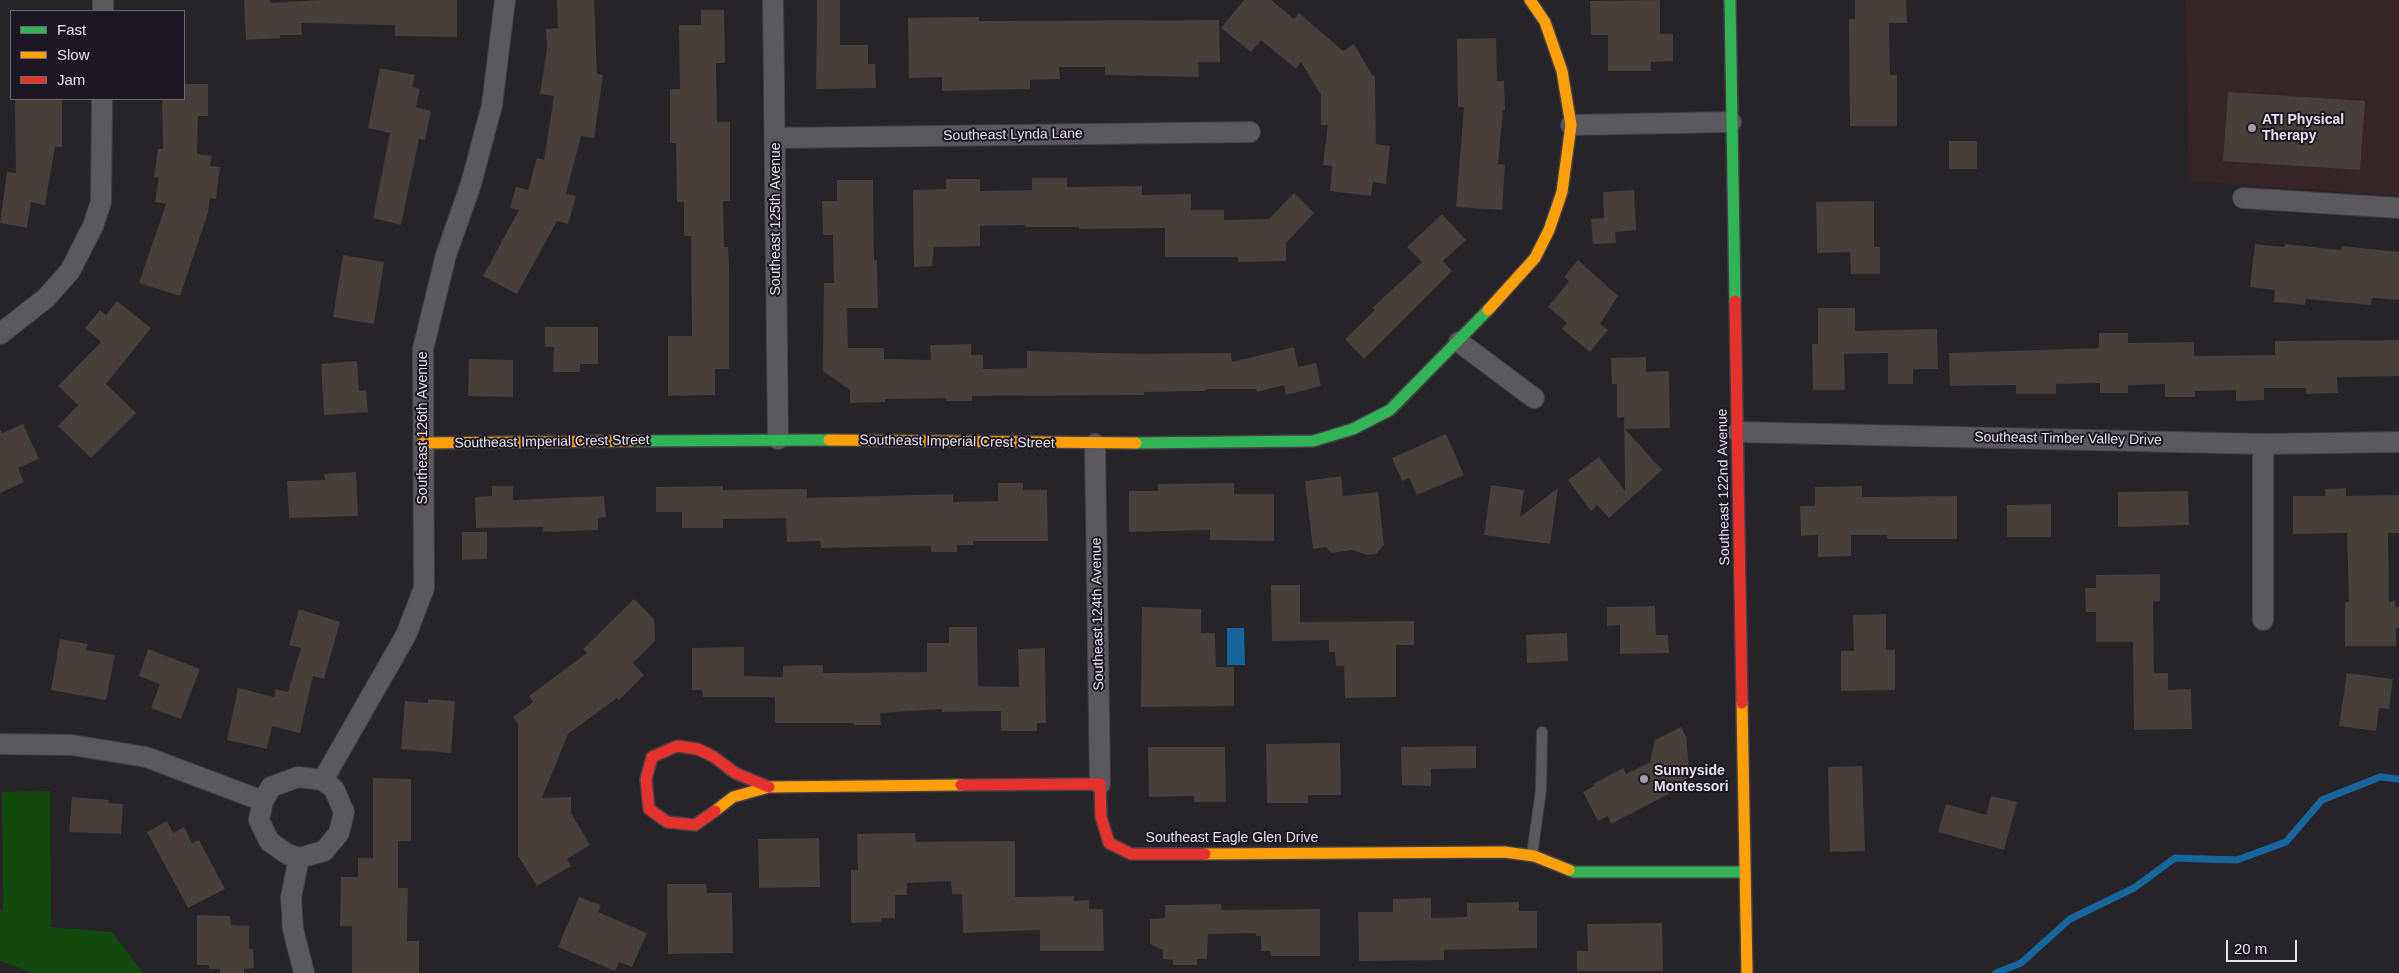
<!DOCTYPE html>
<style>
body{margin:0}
#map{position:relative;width:2399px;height:973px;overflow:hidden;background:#262329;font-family:Arial,sans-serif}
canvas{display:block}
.legend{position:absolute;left:10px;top:10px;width:175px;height:90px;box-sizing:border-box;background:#1c1722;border:1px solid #6d6972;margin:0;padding:6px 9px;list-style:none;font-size:15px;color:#e7e3eb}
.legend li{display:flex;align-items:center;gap:10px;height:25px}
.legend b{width:25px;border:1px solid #6d6972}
.scale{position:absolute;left:2226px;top:940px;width:71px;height:22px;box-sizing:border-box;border:2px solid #e7e3eb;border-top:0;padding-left:6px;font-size:15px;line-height:18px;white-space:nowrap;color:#e7e3eb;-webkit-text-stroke:4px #1c1722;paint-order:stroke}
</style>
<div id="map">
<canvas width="2399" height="973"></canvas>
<ul class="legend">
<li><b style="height:6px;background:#30b455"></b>Fast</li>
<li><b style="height:6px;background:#ff9f0a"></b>Slow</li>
<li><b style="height:6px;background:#e5322d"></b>Jam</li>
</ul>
<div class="scale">20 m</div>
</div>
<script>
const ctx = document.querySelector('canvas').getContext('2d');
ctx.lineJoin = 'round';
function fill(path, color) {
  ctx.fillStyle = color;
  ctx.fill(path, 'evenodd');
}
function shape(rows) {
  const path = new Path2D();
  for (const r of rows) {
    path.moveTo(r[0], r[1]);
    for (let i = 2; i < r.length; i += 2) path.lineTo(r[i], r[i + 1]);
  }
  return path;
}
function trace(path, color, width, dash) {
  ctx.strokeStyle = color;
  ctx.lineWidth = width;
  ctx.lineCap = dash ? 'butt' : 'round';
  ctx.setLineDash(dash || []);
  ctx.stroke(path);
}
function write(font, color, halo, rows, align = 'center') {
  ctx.font = font + ' Arial,sans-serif';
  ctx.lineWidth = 4;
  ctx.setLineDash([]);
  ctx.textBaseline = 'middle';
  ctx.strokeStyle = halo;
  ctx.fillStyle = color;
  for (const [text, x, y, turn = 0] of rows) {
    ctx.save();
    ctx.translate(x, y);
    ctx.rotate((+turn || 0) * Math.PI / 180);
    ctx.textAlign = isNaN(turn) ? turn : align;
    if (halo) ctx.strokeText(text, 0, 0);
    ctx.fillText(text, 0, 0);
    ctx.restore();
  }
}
fill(shape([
 [2185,0,2399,0,2399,196,2189,181]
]), '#362427');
fill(shape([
 [50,791,51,927,112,932,143,973,33,973,0,961,0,910,3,909,2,792]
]), '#12490c');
fill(shape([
 [1227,628,1244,628,1245,665,1227,665]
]), '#17659d');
trace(shape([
 [1996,973,2021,963,2070,919,2134,888,2175,858,2237,860,2286,842,2322,800,2380,777,2399,779]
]), '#17659d', 7);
fill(shape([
 [244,0,270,0,271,3,319,0,457,0,457,37,395,36,395,25,301,23,302,35,280,35,280,38,246,40],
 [557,0,594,0,597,74,603,75,594,138,581,136,566,194,576,196,568,224,557,221,517,294,483,276,519,210,510,208,516,187,528,190,537,158,544,160,554,96,540,94,547,48,546,29,558,28],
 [817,0,840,0,840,45,868,45,868,64,875,64,876,88,816,89],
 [1244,0,1271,0,1294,19,1299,13,1343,51,1354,44,1372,75,1375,76,1376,144,1390,146,1386,184,1373,182,1371,196,1330,191,1332,166,1323,165,1328,125,1321,125,1321,95,1301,62,1296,69,1261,40,1251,52,1221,28],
 [1660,0,1660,34,1673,34,1673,61,1651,62,1651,71,1608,71,1608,35,1591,35,1590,1],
 [1855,0,1906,0,1907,23,1889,23,1890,75,1897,75,1897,126,1850,126,1849,19,1855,19],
 [701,10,724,10,725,63,716,63,717,122,730,122,730,201,723,201,724,247,728,247,729,267,729,369,715,369,715,395,668,396,668,336,692,336,691,236,684,236,684,202,677,202,676,143,670,143,670,89,680,89,679,25,701,25],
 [979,17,979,21,1219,20,1220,62,1198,62,1199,77,1105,75,1105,67,1059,67,1060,79,1030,80,1030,89,942,91,942,77,909,78,908,18],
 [1496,38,1497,81,1504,81,1505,110,1503,110,1498,164,1505,165,1502,210,1456,207,1464,107,1458,107,1457,39],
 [380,68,415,75,412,87,420,89,416,107,431,111,425,140,419,139,401,225,373,218,390,133,368,128],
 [184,84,208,84,208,116,198,116,197,154,212,156,210,166,220,167,216,199,210,198,208,213,180,296,139,283,166,204,155,202,159,177,154,177,158,149,163,149,162,99,184,99],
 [2228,92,2365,101,2360,170,2223,161],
 [15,99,62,99,62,147,55,147,45,205,31,202,27,228,0,223,7,172,16,173],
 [1949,141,1977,141,1977,169,1949,169],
 [1032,178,1067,178,1067,187,1142,186,1142,195,1191,194,1191,210,1224,210,1224,220,1269,219,1294,193,1314,213,1286,243,1286,261,1238,262,1238,257,1165,257,1165,228,1079,229,1079,227,1025,227,1025,225,980,226,980,246,934,247,932,266,914,267,913,190,946,189,946,179,980,179,980,191,1032,190],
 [837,180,873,180,874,260,877,260,878,308,847,308,848,348,884,348,884,359,931,360,930,345,971,344,971,355,983,355,983,369,1027,368,1027,351,1143,354,1231,353,1232,362,1294,347,1298,367,1316,363,1321,386,1286,395,1284,385,1257,392,1256,389,1207,389,1204,391,1144,392,1144,395,972,396,972,401,946,401,946,398,885,399,885,402,850,403,850,390,823,371,824,283,834,283,833,235,823,235,822,201,837,201],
 [1634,190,1636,230,1615,232,1616,243,1593,244,1591,219,1604,218,1603,192],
 [1874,201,1874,247,1880,247,1880,274,1851,274,1850,252,1817,253,1816,202],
 [1442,214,1466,240,1443,261,1452,271,1364,359,1345,339,1375,310,1372,308,1422,262,1407,247],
 [2255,244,2284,247,2285,244,2341,250,2342,246,2399,252,2399,300,2372,298,2371,305,2306,299,2305,305,2274,302,2275,290,2250,287],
 [343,255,384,262,374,324,333,317],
 [1578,260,1618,296,1600,324,1608,330,1590,352,1562,329,1567,323,1548,307,1569,281,1564,277],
 [117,301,151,328,106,384,136,413,91,458,58,426,78,405,58,386,101,342,85,328,100,310,106,315],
 [1818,308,1855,308,1855,331,1937,329,1938,369,1913,369,1913,384,1888,384,1888,353,1844,354,1845,390,1813,390,1812,344,1818,344],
 [545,327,598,327,598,364,580,364,580,372,553,372,554,347,545,347],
 [2099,333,2128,333,2128,343,2194,342,2194,356,2275,355,2275,341,2399,340,2399,376,2337,377,2338,393,2306,394,2306,388,2264,388,2264,400,2236,401,2236,390,2195,391,2195,397,2165,397,2165,384,2128,385,2128,393,2100,393,2100,383,2056,384,2056,394,2016,394,2016,385,1950,386,1949,353,2099,348],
 [1646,357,1646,372,1669,371,1670,428,1625,429,1662,470,1609,518,1597,505,1591,511,1568,480,1599,457,1625,491,1624,417,1617,418,1617,384,1612,384,1611,358],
 [469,359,513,360,513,397,468,396],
 [357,361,359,391,366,390,368,412,324,415,321,364],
 [23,424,39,459,18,468,24,482,0,493,0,429,2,433],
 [1446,434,1464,475,1417,495,1409,478,1402,481,1392,458],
 [356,472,358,516,289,518,287,481,325,480,324,474],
 [1341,476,1343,496,1378,492,1384,545,1376,554,1367,555,1352,550,1331,553,1326,547,1313,549,1305,481],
 [998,483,1023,483,1023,490,1047,490,1048,541,973,541,974,545,957,545,957,552,931,552,931,546,821,548,820,541,787,542,786,518,723,519,723,528,682,528,682,512,656,512,656,487,723,486,723,490,807,489,807,498,953,494,953,502,998,501],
 [1234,483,1234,494,1274,494,1274,541,1210,540,1210,530,1129,532,1129,491,1158,491,1158,484],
 [1491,485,1524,490,1520,517,1558,488,1550,544,1484,535],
 [492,486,513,486,513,500,604,496,606,517,598,518,598,530,543,532,543,527,476,528,475,497,492,496],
 [1862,486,1862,497,1957,496,1957,539,1887,539,1887,535,1851,535,1851,556,1818,557,1818,535,1801,536,1800,506,1815,506,1815,487],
 [2346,488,2346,496,2399,495,2399,533,2388,533,2389,602,2395,601,2395,607,2399,607,2399,628,2396,628,2396,646,2345,646,2345,602,2349,602,2347,533,2293,534,2293,496,2325,496,2325,489],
 [2188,491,2189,525,2118,527,2118,492],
 [2051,504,2051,537,2007,537,2007,505],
 [462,532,487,532,487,559,462,560],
 [2160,574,2160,601,2153,601,2154,673,2168,673,2168,690,2191,689,2192,729,2134,730,2133,642,2096,642,2096,612,2086,612,2085,588,2096,588,2096,575],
 [1271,585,1300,585,1300,622,1414,621,1414,645,1396,645,1396,697,1345,698,1344,666,1336,666,1335,652,1329,652,1329,640,1272,641],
 [634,599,654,619,655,641,633,663,644,675,619,700,617,698,568,734,542,798,571,797,571,813,590,845,567,859,571,866,537,886,518,856,518,724,513,717,533,702,529,696,587,653,583,649],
 [1655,606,1656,635,1668,635,1669,653,1620,654,1620,625,1607,626,1607,607],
 [1142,607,1201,609,1201,633,1215,633,1216,667,1234,667,1234,706,1141,707],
 [299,609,340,622,324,679,313,676,300,733,272,726,267,749,227,740,238,688,274,697,276,689,288,692,301,648,289,645],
 [1886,614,1886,650,1895,650,1895,690,1841,691,1841,651,1854,651,1853,615],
 [949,627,977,627,978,686,1019,687,1018,649,1045,648,1046,723,1037,723,1037,731,1001,731,1001,711,942,712,942,709,880,713,881,725,854,725,854,723,775,723,775,697,703,697,702,690,692,690,692,648,744,647,744,676,783,677,783,666,823,665,823,673,927,672,927,643,949,643],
 [1567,633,1568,661,1527,663,1526,635],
 [60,639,88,644,86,650,115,655,106,700,51,690],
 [148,649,200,669,181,719,151,708,160,684,139,676],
 [2347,673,2393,679,2389,709,2379,708,2376,731,2339,726],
 [428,699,455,701,451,753,401,749,405,701,428,703],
 [1681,727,1686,737,1689,766,1686,785,1611,824,1608,816,1598,821,1583,792,1594,786,1593,784,1623,768,1626,774,1650,762,1655,740],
 [1340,743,1341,795,1308,795,1308,803,1267,803,1266,744],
 [1476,746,1476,768,1431,769,1431,786,1402,785,1401,747],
 [1148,747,1225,747,1226,802,1194,802,1194,796,1149,797],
 [1862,766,1865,851,1830,852,1828,767],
 [373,778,411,779,411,841,398,841,398,888,408,888,407,941,419,941,419,973,352,973,352,926,340,926,341,877,358,877,358,858,373,858],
 [1991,796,2017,802,2004,850,1938,832,1946,804,1986,815],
 [72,797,109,800,109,803,123,804,121,834,69,832],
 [167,821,173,833,184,827,192,843,199,840,225,889,188,908,147,832],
 [915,833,916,842,1015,841,1015,897,1074,896,1074,901,1089,900,1089,909,1103,909,1104,951,1040,951,1040,930,963,933,962,894,952,894,951,881,907,883,907,895,895,895,895,918,881,918,881,922,851,923,851,870,858,870,857,834],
 [819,838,820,887,759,888,758,839],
 [667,884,706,884,707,893,732,893,733,953,668,954],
 [579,897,601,905,598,912,647,933,632,967,619,962,615,971,558,947],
 [1431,898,1431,918,1467,917,1467,903,1519,902,1519,911,1537,911,1537,948,1444,950,1444,960,1359,961,1358,912,1393,912,1393,899],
 [1221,904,1222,910,1320,909,1320,956,1271,956,1270,951,1261,951,1261,936,1256,936,1256,933,1208,934,1207,959,1197,959,1197,965,1173,965,1173,960,1163,959,1163,950,1150,944,1150,919,1165,918,1165,905],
 [197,915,230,916,231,925,249,926,249,949,253,949,254,968,244,969,244,973,220,973,220,969,209,969,209,965,197,965],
 [1662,923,1663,971,1577,971,1577,951,1588,951,1587,924]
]), '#463f3a');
const lane = shape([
 [1532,855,1541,790,1542,732]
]);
const street = shape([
 [773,0,778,439],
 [103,11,103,0],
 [1571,125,1731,122],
 [776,138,1250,132],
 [2243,198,2399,208],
 [0,334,46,298,70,271,93,226,101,202,102,99],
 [1459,342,1534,398],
 [1738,432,2263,444,2399,442],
 [1095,444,1100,784],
 [2263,620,2263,444],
 [0,744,72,745,146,757,263,801],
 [298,777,323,780,334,789,344,812,339,833,324,851,299,858,287,854,269,841,259,820,263,801,271,787,298,777],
 [323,780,406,635,424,588,423,349,446,255,471,184,492,105,505,0],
 [299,858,291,897,293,929,304,973]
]);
const fast = shape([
 [1730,0,1735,301],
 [632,441,829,440],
 [1136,443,1313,441,1353,429,1390,410,1488,310],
 [1569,870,1574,872,1745,872]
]);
const slow = shape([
 [1488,310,1535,258,1549,230,1562,192,1571,125,1562,71,1545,22,1530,0],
 [829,440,1136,443],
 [422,443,632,441],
 [1742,703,1747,973],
 [715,811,733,797,769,787,961,785],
 [1205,854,1504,852,1534,856,1569,870]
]);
const jam = shape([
 [1735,301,1742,703],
 [961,785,1100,784,1101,817,1109,843,1131,854,1205,854],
 [715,811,695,825,667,822,649,809,646,779,652,757,677,746,698,749,714,757,735,773,769,787]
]);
trace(lane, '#424045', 12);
trace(street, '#424045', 22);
trace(fast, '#424045', 14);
trace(slow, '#424045', 14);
trace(jam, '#424045', 14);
trace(lane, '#5b595d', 10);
trace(street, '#5b595d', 20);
trace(fast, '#30b455', 11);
trace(slow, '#ff9f0a', 11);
trace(jam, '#e5322d', 11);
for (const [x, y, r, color] of [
 [2252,128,5,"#a3a0a7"],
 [1644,779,5,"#a3a0a7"]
]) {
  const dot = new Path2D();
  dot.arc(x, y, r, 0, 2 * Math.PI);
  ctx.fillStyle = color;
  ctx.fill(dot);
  trace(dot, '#1c1722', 2);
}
write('bold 14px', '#e7e3eb', '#1c1722', [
 ["ATI Physical",2262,120],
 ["Therapy",2262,136],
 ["Sunnyside",1654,771],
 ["Montessori",1654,787]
], 'left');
write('14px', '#e7e3eb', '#1c1722', [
 ["Southeast Lynda Lane",1013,135,-1],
 ["Southeast 125th Avenue",776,219,-90],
 ["Southeast 126th Avenue",423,428,-90],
 ["Southeast Timber Valley Drive",2068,439,1],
 ["Southeast Imperial Crest Street",552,442,-1],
 ["Southeast Imperial Crest Street",957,442,1],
 ["Southeast 122nd Avenue",1724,487,-91],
 ["Southeast 124th Avenue",1098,614,-91],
 ["Southeast Eagle Glen Drive",1232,838]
]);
</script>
